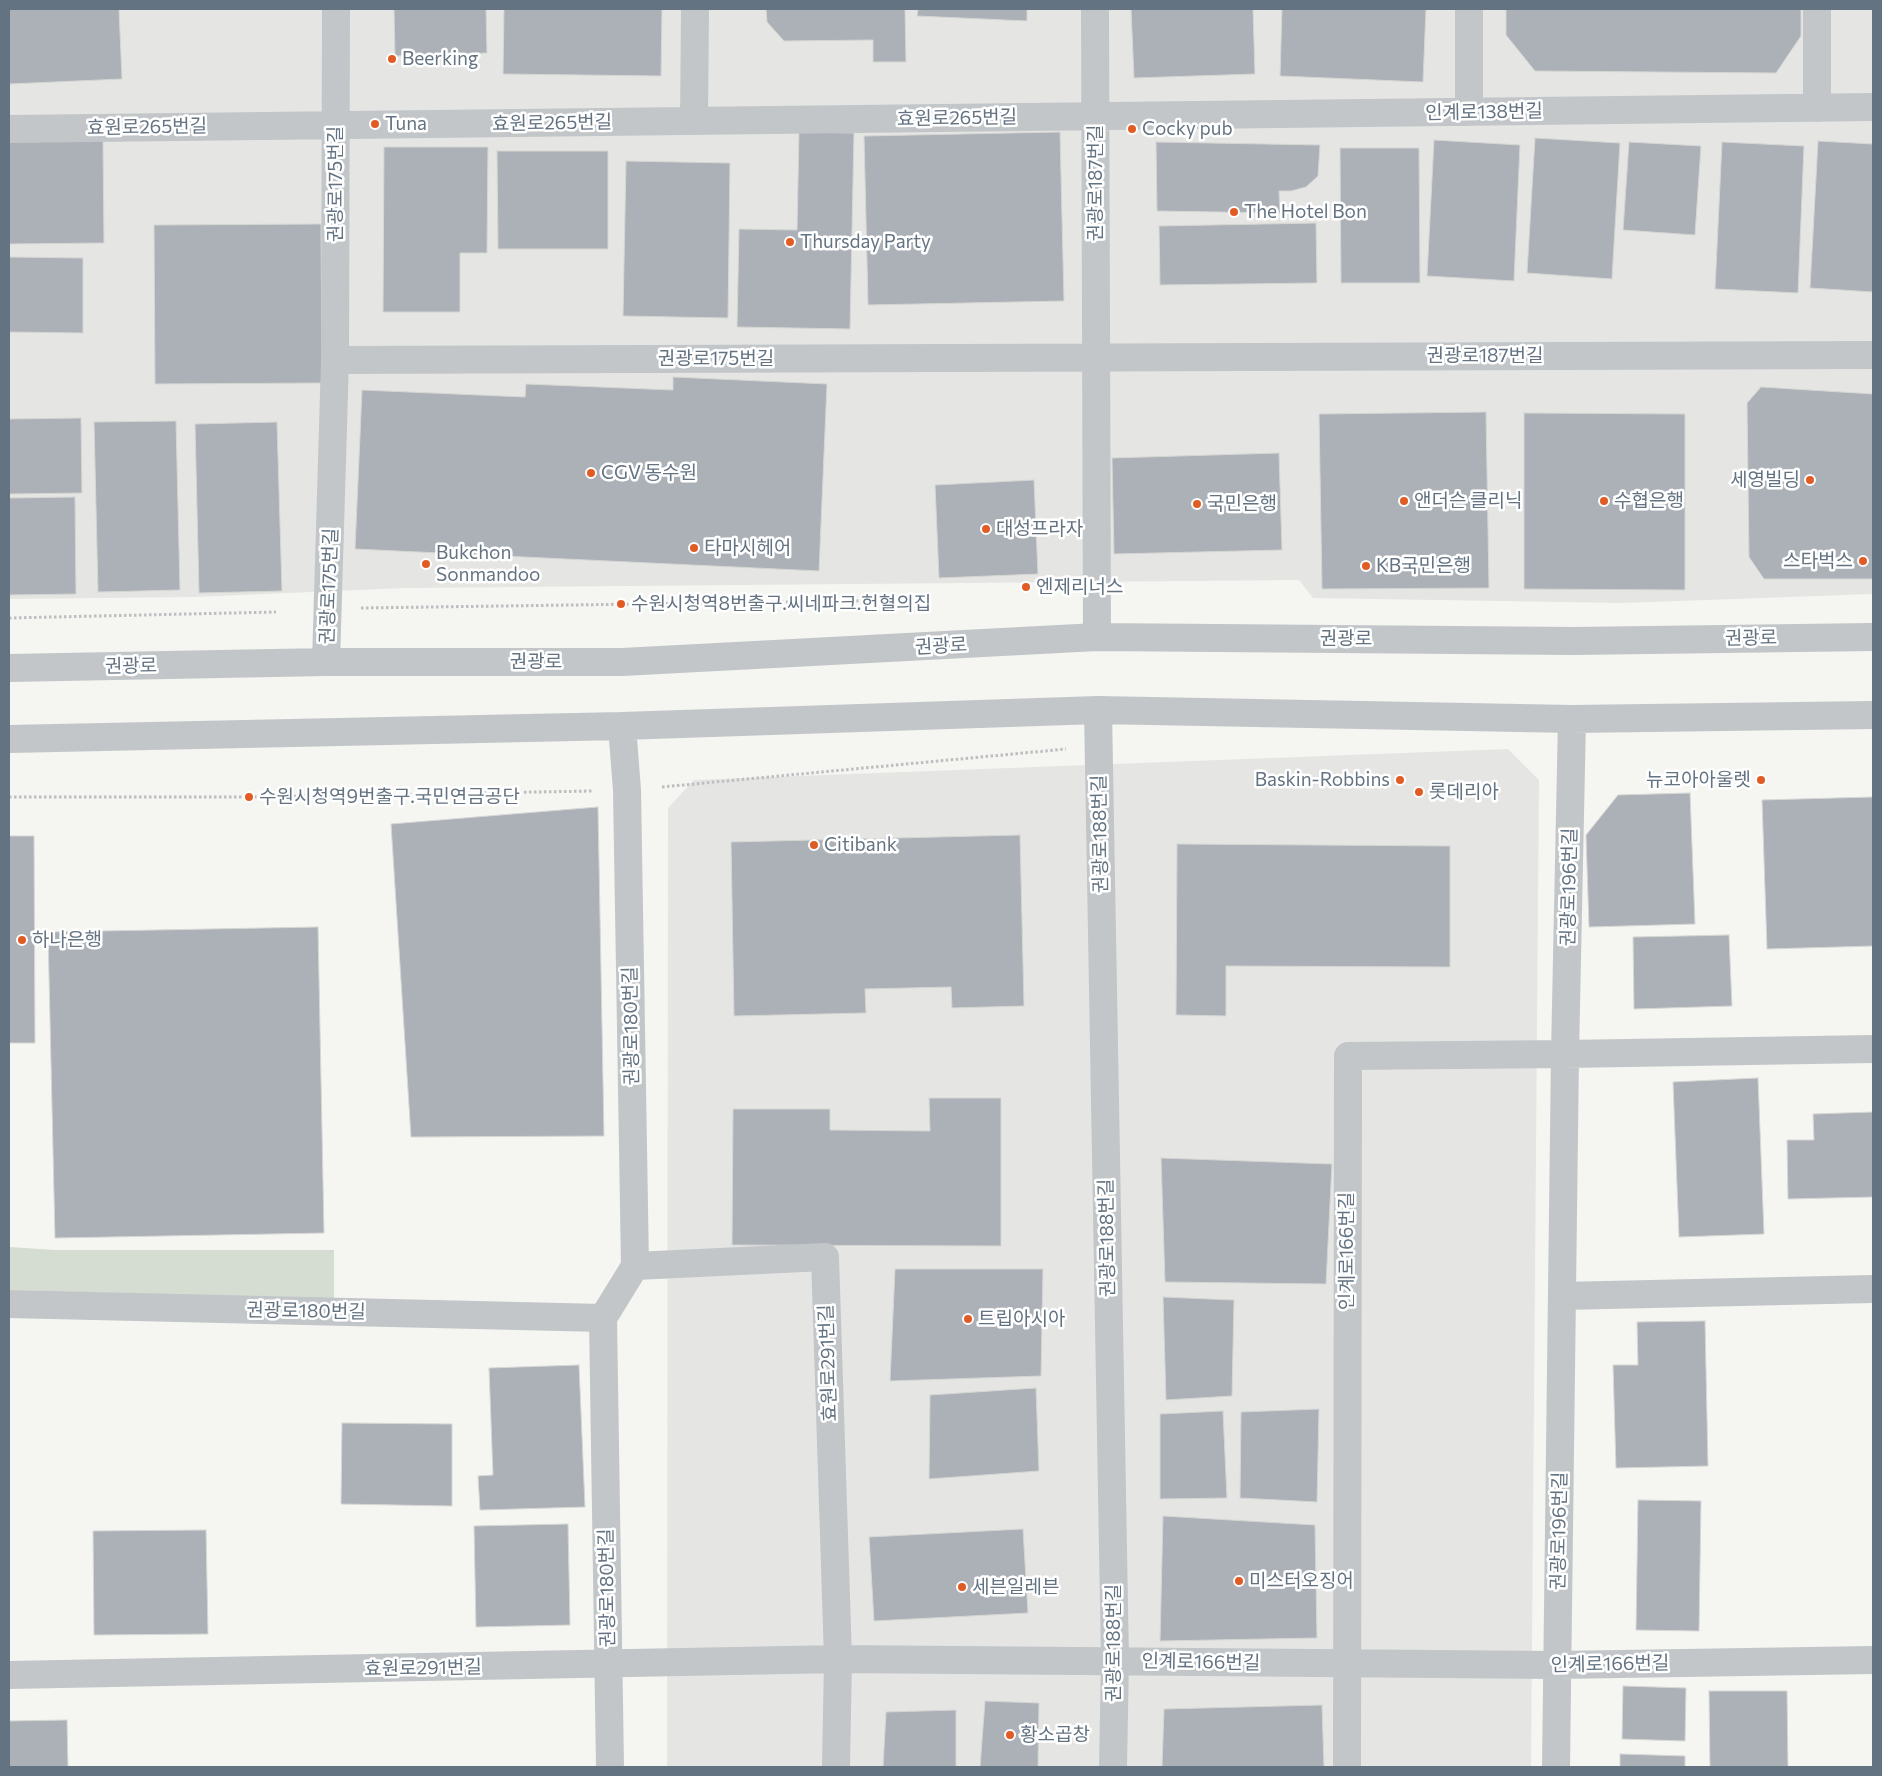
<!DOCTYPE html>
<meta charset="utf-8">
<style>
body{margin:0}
#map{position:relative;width:1882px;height:1776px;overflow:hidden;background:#f5f5f1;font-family:Commissioner,sans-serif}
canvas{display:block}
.frame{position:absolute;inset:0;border:10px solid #647382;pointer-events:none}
</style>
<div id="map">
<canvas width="1882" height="1776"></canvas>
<div class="frame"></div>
</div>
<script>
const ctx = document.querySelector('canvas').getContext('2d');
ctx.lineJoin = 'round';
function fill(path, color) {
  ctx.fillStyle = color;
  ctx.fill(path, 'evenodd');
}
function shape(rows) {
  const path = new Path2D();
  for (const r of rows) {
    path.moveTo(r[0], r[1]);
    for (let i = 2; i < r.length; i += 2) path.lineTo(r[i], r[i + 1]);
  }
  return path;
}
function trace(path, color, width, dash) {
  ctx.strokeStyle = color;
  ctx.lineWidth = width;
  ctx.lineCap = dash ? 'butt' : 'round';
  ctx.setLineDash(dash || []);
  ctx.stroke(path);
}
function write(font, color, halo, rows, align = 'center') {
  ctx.font = font + ' Commissioner,"Noto Sans KR",sans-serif';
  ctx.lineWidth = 5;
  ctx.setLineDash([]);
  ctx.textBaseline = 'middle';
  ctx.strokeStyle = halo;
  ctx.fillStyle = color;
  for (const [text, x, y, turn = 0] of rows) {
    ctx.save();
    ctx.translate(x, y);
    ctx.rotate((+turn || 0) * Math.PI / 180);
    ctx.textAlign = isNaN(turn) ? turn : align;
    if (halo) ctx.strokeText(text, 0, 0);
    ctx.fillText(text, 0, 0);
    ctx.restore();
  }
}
fill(shape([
 [9,9,1873,9,1873,594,1622,603,1313,598,1299,580,406,588,194,597,9,599],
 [1508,749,1539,780,1531,1767,667,1767,668,808,694,780]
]), '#e5e6e4');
fill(shape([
 [9,1247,55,1250,334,1250,334,1299,9,1290]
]), '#d5dcd2');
const building = shape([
 [9,9,119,9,122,79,9,84,9,9],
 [394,9,486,9,487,53,395,56,394,9],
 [504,9,662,9,661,76,503,74,504,9],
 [766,9,905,9,906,62,873,62,873,40,784,41,767,22,766,9],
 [918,9,1027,9,1027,21,917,16,918,9],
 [1131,9,1253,9,1255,74,1134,78,1131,9],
 [1282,9,1426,9,1423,82,1280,76,1282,9],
 [1506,9,1801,9,1801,36,1776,73,1535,71,1506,35,1506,9],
 [799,132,854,133,850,329,737,327,739,229,797,230,799,132],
 [1060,132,1064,301,868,305,864,136,1060,132],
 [1535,138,1620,143,1612,279,1527,273,1535,138],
 [103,140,104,243,9,244,9,141,103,140],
 [1434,140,1520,145,1514,281,1427,276,1434,140],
 [1818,141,1873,144,1873,292,1810,288,1818,141],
 [1156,142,1320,145,1318,176,1306,187,1291,191,1279,191,1280,213,1157,211,1156,142],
 [1629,142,1701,146,1695,235,1623,230,1629,142],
 [1722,142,1804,146,1798,293,1715,289,1722,142],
 [384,147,488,147,487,253,460,253,460,312,383,312,384,147],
 [1340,148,1419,148,1420,283,1341,283,1340,148],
 [497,151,608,151,608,249,498,249,497,151],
 [626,161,730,163,728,318,623,316,626,161],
 [1316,223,1317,283,1160,285,1159,226,1316,223],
 [321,224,322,383,155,384,154,225,321,224],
 [9,257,83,258,83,333,9,332,9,257],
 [673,377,827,384,819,571,355,549,362,390,525,397,526,384,673,390,673,377],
 [1761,387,1873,394,1873,579,1764,579,1749,557,1747,403,1761,387],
 [1486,412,1489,588,1322,589,1319,414,1486,412],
 [1524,413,1685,414,1685,590,1524,589,1524,413],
 [81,418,82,493,9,494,9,419,81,418],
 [176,421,180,590,98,592,94,422,176,421],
 [277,422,282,591,199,593,195,424,277,422],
 [1279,453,1282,550,1114,554,1112,458,1279,453],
 [1034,480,1038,574,939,578,935,485,1034,480],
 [75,497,76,594,9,595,9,498,75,497],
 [1690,793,1695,924,1589,927,1586,835,1618,795,1690,793],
 [1873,797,1873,946,1767,949,1762,800,1873,797],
 [598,807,604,1136,411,1137,391,824,598,807],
 [1020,835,1024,1006,952,1008,951,987,865,989,866,1013,734,1016,731,842,1020,835],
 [9,836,34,836,35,1043,9,1043,9,836],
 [1177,844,1450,846,1450,967,1226,966,1226,1016,1176,1015,1177,844],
 [318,927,324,1233,55,1238,48,932,318,927],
 [1729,935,1732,1006,1634,1009,1633,937,1729,935],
 [1758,1078,1764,1234,1679,1237,1673,1082,1758,1078],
 [929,1098,1001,1098,1001,1246,732,1245,733,1109,830,1109,830,1130,930,1131,929,1098],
 [1873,1112,1873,1197,1788,1199,1787,1140,1814,1140,1813,1114,1873,1112],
 [1161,1158,1332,1164,1326,1284,1165,1282,1161,1158],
 [895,1269,1043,1269,1041,1376,890,1381,895,1269],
 [1163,1297,1234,1300,1232,1396,1166,1400,1163,1297],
 [1705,1321,1708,1466,1616,1468,1613,1365,1638,1365,1637,1322,1705,1321],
 [579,1365,585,1507,480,1510,478,1476,493,1475,489,1368,579,1365],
 [1036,1388,1039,1471,929,1479,930,1395,1036,1388],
 [1319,1409,1317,1502,1240,1498,1241,1412,1319,1409],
 [1223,1411,1227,1498,1160,1499,1160,1414,1223,1411],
 [342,1423,452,1424,452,1506,341,1504,342,1423],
 [1638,1500,1701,1501,1699,1631,1636,1630,1638,1500],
 [1163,1516,1315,1525,1317,1638,1160,1641,1163,1516],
 [568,1524,570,1625,476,1627,474,1526,568,1524],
 [1023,1529,1028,1613,874,1621,869,1537,1023,1529],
 [206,1530,208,1634,94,1635,93,1531,206,1530],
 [1623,1686,1686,1688,1685,1741,1622,1739,1623,1686],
 [1709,1691,1787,1691,1788,1767,1710,1767,1709,1691],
 [985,1701,1039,1703,1038,1767,980,1767,985,1701],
 [1322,1705,1324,1767,1162,1767,1164,1709,1322,1705],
 [956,1710,956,1767,883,1767,886,1712,956,1710],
 [67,1720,68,1767,9,1767,9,1721,67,1720],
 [1620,1754,1685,1756,1685,1767,1620,1767,1620,1754]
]);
fill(building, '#abb1b7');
trace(building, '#d6d6d4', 1);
trace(shape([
 [361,608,918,600],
 [9,618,276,612],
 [662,787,1066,749],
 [9,797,249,797,593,791]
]), '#bcbec0', 3, [2.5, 2.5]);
trace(shape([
 [1095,9,1097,637],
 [1817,108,1817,9],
 [1469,112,1469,9],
 [694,121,695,9],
 [9,129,1873,107],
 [335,360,1873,355],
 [326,662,335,360,336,9],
 [9,668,326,662,622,662,1097,637,1574,641,1873,637],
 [1098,710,1115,1660,1113,1767],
 [9,739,622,726,1098,710,1572,719,1873,715],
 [635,1266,825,1257,838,1659,836,1767],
 [1562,1296,1873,1289],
 [9,1304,603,1318],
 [9,1675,838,1659,1557,1665,1873,1660],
 [610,1767,603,1318,635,1266,627,790,622,726],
 [1347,1767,1348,1056,1565,1054,1873,1049],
 [1556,1767,1565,1054,1572,719]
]), '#c2c6c9', 28);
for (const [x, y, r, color] of [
 [392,59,5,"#e15c25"],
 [375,124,5,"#e15c25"],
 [1132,129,5,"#e15c25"],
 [1234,212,5,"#e15c25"],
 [790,242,5,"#e15c25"],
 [591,473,5,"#e15c25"],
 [1810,480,5,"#e15c25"],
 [1404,501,5,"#e15c25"],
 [1604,501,5,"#e15c25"],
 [1197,504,5,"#e15c25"],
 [986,529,5,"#e15c25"],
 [694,548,5,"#e15c25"],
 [1863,561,5,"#e15c25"],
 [426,564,5,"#e15c25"],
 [1366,566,5,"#e15c25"],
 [1026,587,5,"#e15c25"],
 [621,604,5,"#e15c25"],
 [1400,780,5,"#e15c25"],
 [1761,780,5,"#e15c25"],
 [1419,792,5,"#e15c25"],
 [249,797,5,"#e15c25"],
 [814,845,5,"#e15c25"],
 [22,940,5,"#e15c25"],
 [968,1319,5,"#e15c25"],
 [1239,1581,5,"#e15c25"],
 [962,1587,5,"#e15c25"],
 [1010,1735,5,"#e15c25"]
]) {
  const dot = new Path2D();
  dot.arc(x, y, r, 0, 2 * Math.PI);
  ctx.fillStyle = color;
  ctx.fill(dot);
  trace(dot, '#fff', 2);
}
write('19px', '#647382', '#fff', [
 ["Beerking",402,59],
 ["Tuna",385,124],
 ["Cocky pub",1142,129],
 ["The Hotel Bon",1244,212],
 ["Thursday Party",800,242],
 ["CGV 동수원",601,473],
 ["세영빌딩",1800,480,"right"],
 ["앤더슨 클리닉",1414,501],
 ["수협은행",1614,501],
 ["국민은행",1207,504],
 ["대성프라자",996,529],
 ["타마시헤어",704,548],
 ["Bukchon",436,553],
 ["Sonmandoo",436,575],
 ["스타벅스",1853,561,"right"],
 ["KB국민은행",1376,566],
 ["엔제리너스",1036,587],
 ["수원시청역8번출구.씨네파크.헌혈의집",631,604],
 ["Baskin-Robbins",1390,780,"right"],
 ["뉴코아아울렛",1751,780,"right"],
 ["롯데리아",1429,792],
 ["수원시청역9번출구.국민연금공단",259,797],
 ["Citibank",824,845],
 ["하나은행",32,940],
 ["트립아시아",978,1319],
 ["미스터오징어",1249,1581],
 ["세븐일레븐",972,1587],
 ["황소곱창",1020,1735]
], 'left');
write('19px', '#647382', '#fff', [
 ["인계로138번길",1484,112,-1],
 ["효원로265번길",957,118,-1],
 ["효원로265번길",552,123,-1],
 ["효원로265번길",147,127,-1],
 ["권광로187번길",1096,183,-90],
 ["권광로175번길",336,184,-90],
 ["권광로187번길",1485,356],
 ["권광로175번길",716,359],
 ["권광로175번길",329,586,-88],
 ["권광로",1751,638,-1],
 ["권광로",1346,639],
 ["권광로",941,646,-3],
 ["권광로",536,662],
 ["권광로",131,666,-1],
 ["권광로188번길",1100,834,-91],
 ["권광로196번길",1569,887,-89],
 ["권광로180번길",631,1026,-91],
 ["권광로188번길",1107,1238,-91],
 ["인계로166번길",1347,1251,-90],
 ["권광로180번길",306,1311,1],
 ["효원로291번길",828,1363,-92],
 ["권광로196번길",1559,1531,-89],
 ["권광로180번길",607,1588,-91],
 ["권광로188번길",1114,1643,-90],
 ["인계로166번길",1201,1662,1],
 ["인계로166번길",1610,1664,-1],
 ["효원로291번길",423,1668,-1]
]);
</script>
